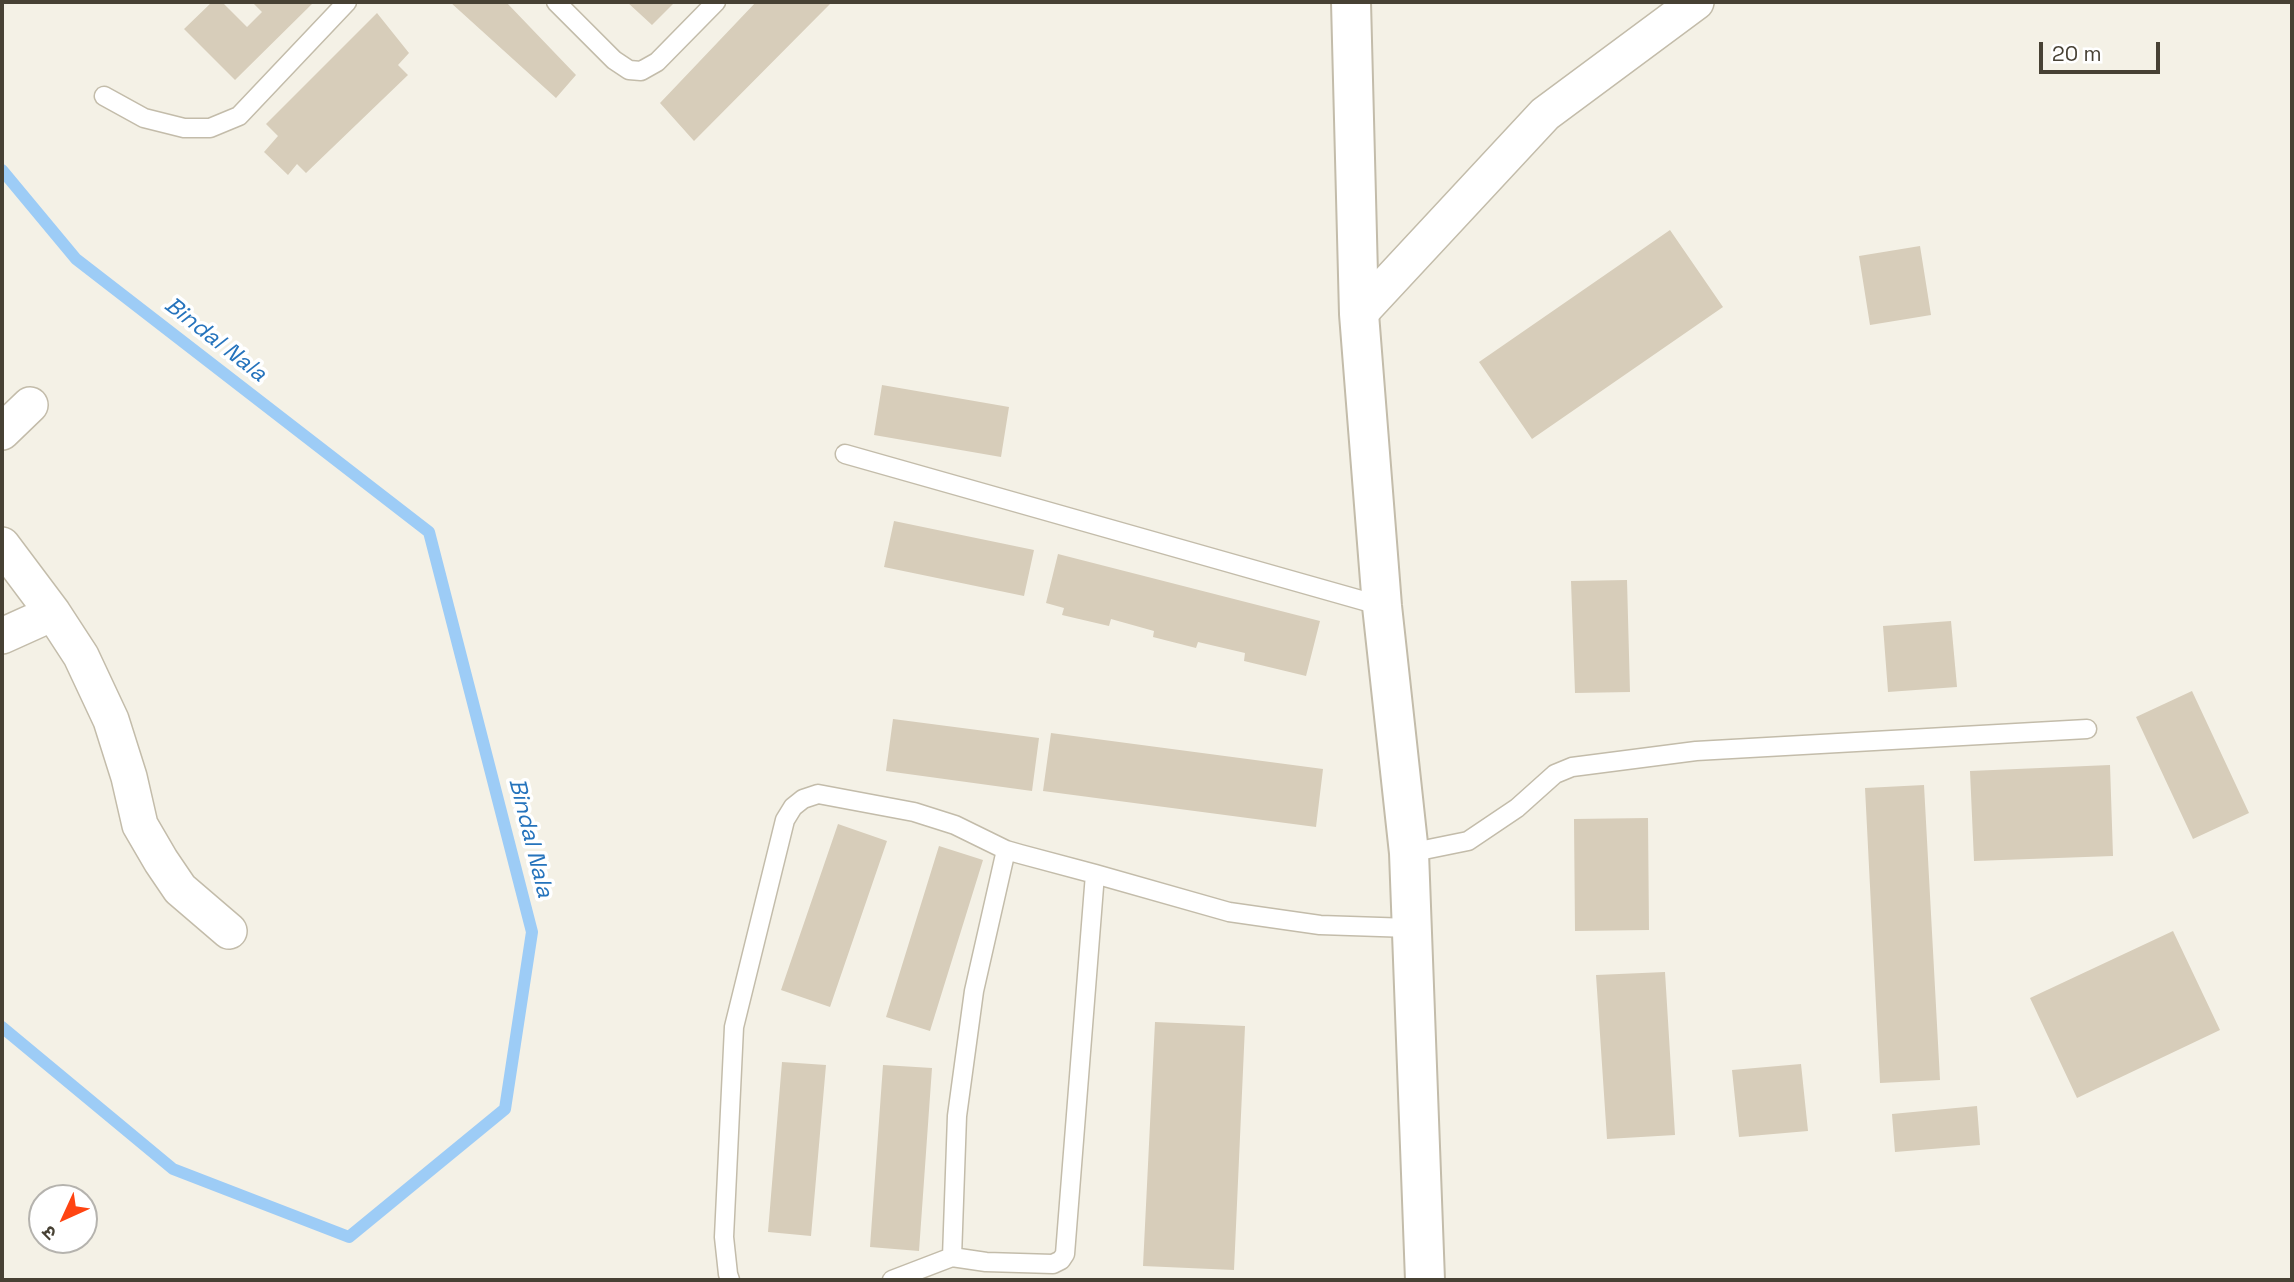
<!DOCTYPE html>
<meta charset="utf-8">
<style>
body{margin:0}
#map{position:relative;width:2294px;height:1282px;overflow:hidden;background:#f4f1e6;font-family:"Space Grotesk","Noto Sans Devanagari",sans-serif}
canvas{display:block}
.frame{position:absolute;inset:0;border:4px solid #474134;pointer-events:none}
.north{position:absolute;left:28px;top:1184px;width:70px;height:70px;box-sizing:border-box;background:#fff;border:2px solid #b5b3ae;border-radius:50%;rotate:225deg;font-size:19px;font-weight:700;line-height:28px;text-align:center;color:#474134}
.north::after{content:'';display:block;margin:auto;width:24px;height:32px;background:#ff4412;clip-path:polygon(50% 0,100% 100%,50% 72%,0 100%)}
.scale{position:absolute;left:2039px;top:42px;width:121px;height:32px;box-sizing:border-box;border:4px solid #474134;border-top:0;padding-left:9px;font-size:21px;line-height:24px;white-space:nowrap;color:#474134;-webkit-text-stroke:5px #fff;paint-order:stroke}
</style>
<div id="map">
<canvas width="2294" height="1282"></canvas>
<div class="frame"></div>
<div class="north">उ</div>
<div class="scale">20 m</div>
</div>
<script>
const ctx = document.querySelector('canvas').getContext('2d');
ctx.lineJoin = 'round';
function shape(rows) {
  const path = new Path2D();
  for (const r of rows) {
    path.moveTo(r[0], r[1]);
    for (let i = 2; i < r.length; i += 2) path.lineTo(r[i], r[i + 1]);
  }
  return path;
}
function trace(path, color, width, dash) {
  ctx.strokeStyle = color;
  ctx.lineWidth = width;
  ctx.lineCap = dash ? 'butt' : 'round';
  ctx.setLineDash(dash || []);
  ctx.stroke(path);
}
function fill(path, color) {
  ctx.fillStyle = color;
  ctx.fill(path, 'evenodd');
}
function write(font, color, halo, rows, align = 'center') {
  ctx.font = font + ' "Space Grotesk",sans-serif';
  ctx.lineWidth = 7;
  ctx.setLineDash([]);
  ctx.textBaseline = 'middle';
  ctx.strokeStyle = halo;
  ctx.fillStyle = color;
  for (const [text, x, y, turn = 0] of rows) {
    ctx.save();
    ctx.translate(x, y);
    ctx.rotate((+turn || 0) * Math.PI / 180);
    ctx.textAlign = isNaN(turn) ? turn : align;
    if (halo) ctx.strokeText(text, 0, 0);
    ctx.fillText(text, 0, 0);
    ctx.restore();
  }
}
trace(shape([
 [2,170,76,259,429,532,532,932,505,1109,349,1237,173,1169,2,1027]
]), '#9dccf6', 12);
fill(shape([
 [212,2,222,2,247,27,262,12,252,2,314,2,235,80,184,29],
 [450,2,506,2,576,75,556,98],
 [627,2,675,2,652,25],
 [756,2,832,2,694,141,660,103],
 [377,13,409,53,398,65,408,75,306,173,297,164,288,175,264,152,278,136,266,124],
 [1670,230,1723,307,1532,439,1479,362],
 [1920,246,1931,315,1870,325,1859,256],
 [882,385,1009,407,1001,457,874,435],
 [894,521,1034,550,1024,596,884,567],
 [1058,554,1320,621,1306,676,1244,661,1245,653,1198,642,1196,648,1153,637,1154,631,1111,619,1109,626,1062,615,1064,608,1046,603],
 [1627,580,1630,692,1575,693,1571,581],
 [1951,621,1957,687,1888,692,1883,626],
 [2192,691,2249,813,2193,839,2136,717],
 [893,719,1039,738,1032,791,886,771],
 [1051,733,1323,769,1316,827,1043,791],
 [2110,765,2113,856,1974,861,1970,771],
 [1924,785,1940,1080,1880,1083,1865,788],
 [1648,818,1649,930,1575,931,1574,819],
 [838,824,887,841,830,1007,781,990],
 [939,846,983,860,930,1031,886,1017],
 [2173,931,2220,1030,2077,1098,2030,998],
 [1665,972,1675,1135,1607,1139,1596,975],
 [1155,1022,1245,1026,1234,1270,1143,1266],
 [782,1062,826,1065,811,1236,768,1232],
 [1801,1064,1808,1131,1739,1137,1732,1070],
 [883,1065,932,1068,919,1251,870,1247],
 [1977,1106,1980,1145,1895,1152,1892,1114]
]), '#d7cdba');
const service = shape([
 [556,2,614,60,629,70,641,71,657,62,716,2],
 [104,96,144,118,184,128,210,128,239,116,347,2],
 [845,454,1382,606],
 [1409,853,1468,841,1517,808,1555,774,1572,767,1696,751,2087,729],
 [1095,874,1065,1254,1061,1260,1053,1264,986,1262,952,1257,957,1116,974,991,1006,850,1020,854,1095,874,1229,912,1320,925,1410,928],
 [730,1280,728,1274,724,1237,734,1027,785,820,793,807,803,799,818,794,914,812,955,825,1006,850],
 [892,1280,952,1257]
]);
const minor = shape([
 [1359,314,1545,114,1696,2],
 [2,432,30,405],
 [2,545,53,613,81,656,111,720,129,777,140,825,161,861,180,889,229,931],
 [2,636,53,613]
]);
const tertiary = shape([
 [1351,2,1359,314,1382,606,1409,853,1425,1280]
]);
trace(service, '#c3bcaa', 21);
trace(minor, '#c3bcaa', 38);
trace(tertiary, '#c3bcaa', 42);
trace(service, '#fff', 18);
trace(minor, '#fff', 35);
trace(tertiary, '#fff', 38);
write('italic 23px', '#2573bc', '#fff', [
 ["Bindal Nala",215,340,38],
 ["Bindal Nala",530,838,76]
]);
</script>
